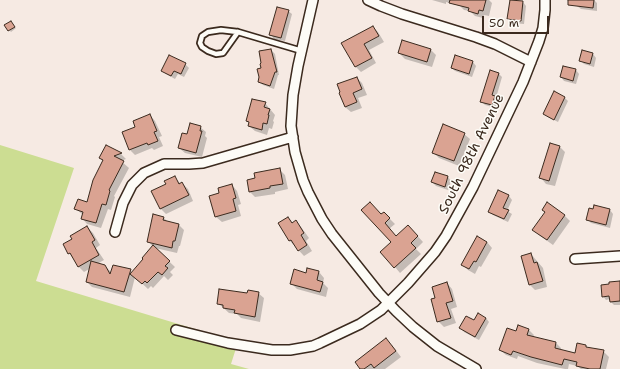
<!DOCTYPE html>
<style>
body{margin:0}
#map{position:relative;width:620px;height:369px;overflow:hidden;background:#f6eae3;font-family:"Shantell Sans",sans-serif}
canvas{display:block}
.scale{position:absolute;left:482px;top:16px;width:67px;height:18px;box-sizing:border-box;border:2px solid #3b2a1e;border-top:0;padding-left:5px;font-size:12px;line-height:14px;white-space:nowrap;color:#3b2a1e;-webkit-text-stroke:3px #fdfcf7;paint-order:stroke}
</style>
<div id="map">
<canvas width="620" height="369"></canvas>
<div class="scale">50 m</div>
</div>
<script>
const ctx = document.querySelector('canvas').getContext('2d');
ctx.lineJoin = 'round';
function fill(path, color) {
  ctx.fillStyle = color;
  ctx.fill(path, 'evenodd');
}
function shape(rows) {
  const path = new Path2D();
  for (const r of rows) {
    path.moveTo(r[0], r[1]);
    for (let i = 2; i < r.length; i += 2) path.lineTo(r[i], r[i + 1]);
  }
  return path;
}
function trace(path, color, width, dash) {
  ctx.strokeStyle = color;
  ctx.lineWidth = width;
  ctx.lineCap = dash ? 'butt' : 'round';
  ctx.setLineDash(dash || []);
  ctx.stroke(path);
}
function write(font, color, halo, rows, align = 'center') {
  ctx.font = font + ' "Shantell Sans",sans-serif';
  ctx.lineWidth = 3;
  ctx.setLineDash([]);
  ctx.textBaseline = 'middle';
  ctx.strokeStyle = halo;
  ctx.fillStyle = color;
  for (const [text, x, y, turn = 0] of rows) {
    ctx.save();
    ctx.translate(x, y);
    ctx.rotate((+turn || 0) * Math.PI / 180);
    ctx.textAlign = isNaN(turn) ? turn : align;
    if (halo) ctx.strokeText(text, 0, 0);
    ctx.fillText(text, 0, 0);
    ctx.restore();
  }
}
fill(shape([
 [0,145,74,168,36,281,238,342,231,364,249,369,0,369]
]), '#ccdd92');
fill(shape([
 [432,0,489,0,492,3,489,16,484,15,483,18,475,16,470,11,464,10,460,6,446,2,446,4],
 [578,0,594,0,597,3,597,11,581,9,577,6],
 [523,2,526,6,524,24,512,23,508,19],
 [288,11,292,14,285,41,274,39,271,35],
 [12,24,16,28,11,32,6,26],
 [373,27,378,32,384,42,369,50,376,63,361,72,356,67,343,43],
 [430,49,436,55,432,67,405,59,399,53],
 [271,50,275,54,279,75,278,75,274,89,263,85,259,82,262,68],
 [593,54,596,58,594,67,584,64,580,60],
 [473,62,476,66,472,77,455,71,452,68],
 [185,64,189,68,184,77,178,74,175,79,166,74,162,71],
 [576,70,579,74,576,84,564,81,561,77],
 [491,71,499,74,502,77,496,98,498,101,496,108,485,105,481,101],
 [357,78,362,83,367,95,358,98,362,108,351,112,345,107],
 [554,93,565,98,568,101,558,122,548,117,544,114],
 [265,103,275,115,273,121,274,122,272,129,269,128,267,135,255,131,249,126,250,123,247,120],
 [150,115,155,121,162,136,159,137,163,146,154,150,152,148,135,155,130,150,137,127],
 [200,127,206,132,205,136,207,138,202,157,185,153,179,148,188,136],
 [464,134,470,139,459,166,439,158,433,152],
 [106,146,121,154,126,159,121,161,129,168,114,196,115,197,111,210,108,209,101,228,87,224,82,218,83,215,76,209,88,203,104,162,100,158],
 [560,147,565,152,555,186,546,184,541,178],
 [279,169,285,175,288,189,275,192,275,194,255,197,250,192],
 [435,173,448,177,451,181,448,190,436,186,432,182],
 [174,177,181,184,182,183,188,189,193,201,166,214,160,208,168,185],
 [232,185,237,191,241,204,238,205,241,216,222,222,216,217,221,194],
 [499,192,509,196,512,200,507,211,512,214,508,222,493,215,489,212],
 [594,206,610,210,613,214,610,228,591,223,587,219,593,210],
 [546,212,564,215,570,221,553,245,539,235,534,230],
 [384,213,395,224,389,229,396,237,414,232,423,242,416,249,421,254,400,273,395,267,392,242,381,216],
 [163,217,168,222,178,224,184,230,180,246,179,246,177,253,155,248,175,267,170,272,173,275,168,280,164,276,153,288,151,286,148,289,135,277,130,297,92,287,87,282,91,268,84,272,78,266,73,258,69,253,74,239,87,227,93,233,100,245,96,248,104,260,97,264,105,266,112,273,130,270,132,273,153,247,149,242],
 [288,218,293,223,296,222,301,227,309,238,306,241,312,251,304,256,290,241,279,224],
 [487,242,492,248,481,267,479,266,475,274,468,270,462,264],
 [531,254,543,268,547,287,535,290,529,284],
 [308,269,319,272,324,278,323,283,328,288,326,297,297,289,291,283,307,274],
 [620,282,620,305,614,305,611,302,610,299,606,300,603,296],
 [447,283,452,289,457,307,451,309,456,323,444,327,438,321,436,298],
 [258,293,264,298,260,322,241,318,237,314,229,313,218,303,248,295],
 [486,318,489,322,479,340,464,332,461,328,474,322],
 [529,330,534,335,533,337,556,343,561,348,561,351,575,354,586,346,588,348,603,351,609,357,606,369,581,369,577,366,569,364,568,369,565,369,537,363,518,356,517,359,506,355,500,350,516,332],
 [392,345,401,357,385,369,361,369]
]), '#0003');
const building = shape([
 [450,0,486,0,483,11,479,10,478,14,468,11,469,8,449,3,450,0],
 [510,0,523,1,521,21,507,19,510,0],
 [568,0,594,0,593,8,568,5,568,0],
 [277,7,289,10,281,38,269,35,277,7],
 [11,21,15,27,8,31,4,25,11,21],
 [373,26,379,36,364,44,372,58,355,67,341,43,373,26],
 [402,40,431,49,427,62,398,53,402,40],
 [271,49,277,72,275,72,270,86,258,82,259,77,257,69,261,68,260,64,261,63,259,51,271,49],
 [582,50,593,53,590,64,579,61,582,50],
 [169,55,186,63,181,74,174,71,171,76,161,71,169,55],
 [455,55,473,61,469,74,451,68,455,55],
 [563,66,576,69,573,81,560,77,563,66],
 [490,70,499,73,492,95,495,96,492,105,480,102,490,70],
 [357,77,362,89,353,93,357,102,345,107,339,93,340,92,337,84,357,77],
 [554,91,565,97,554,120,543,114,554,91],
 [252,99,266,102,264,107,270,109,268,115,269,115,267,124,263,123,262,130,248,126,249,122,246,121,252,99],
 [150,114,157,131,154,132,158,141,148,145,147,143,129,150,122,132,135,127,133,121,150,114],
 [190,123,201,126,200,131,202,131,196,153,178,148,182,133,187,134,190,123],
 [443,124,465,133,454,161,432,153,443,124],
 [550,143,560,146,549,181,539,178,550,143],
 [106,145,122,153,114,156,124,161,109,190,110,191,106,205,102,204,96,223,81,219,83,212,74,209,78,199,87,202,93,180,103,160,99,158,106,145],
 [280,168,283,184,270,186,270,188,249,192,247,180,255,178,254,173,280,168],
 [435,172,448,176,445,187,431,182,435,172],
 [175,176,179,184,182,182,189,195,160,209,151,191,166,184,164,181,175,176],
 [232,184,236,198,233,199,236,211,215,217,209,196,219,193,218,188,232,184],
 [498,190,509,195,503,208,509,210,504,219,488,212,498,190],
 [370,202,381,214,384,212,390,218,385,223,396,236,408,225,418,236,411,243,416,248,394,268,380,252,391,242,361,210,370,202],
 [547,202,565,215,547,240,532,230,545,212,542,210,547,202],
 [594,205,610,209,606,225,586,220,589,208,593,209,594,205],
 [153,214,164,217,163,220,179,224,175,241,173,241,172,248,147,242,153,214],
 [288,217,292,223,296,220,304,233,301,235,307,245,298,251,291,240,289,241,278,223,288,217],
 [87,226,95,240,92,242,99,255,78,267,70,253,68,254,63,244,72,239,70,236,87,226],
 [477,236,487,242,476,262,474,261,469,269,461,265,477,236],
 [153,245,170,261,165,266,168,268,162,275,158,272,147,283,145,281,142,284,130,274,143,259,142,258,153,245],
 [531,253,534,263,537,262,543,281,529,285,521,256,531,253],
 [91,261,105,265,110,274,113,265,131,269,124,292,86,282,91,261],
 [307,268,319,271,317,280,323,282,320,292,290,284,294,269,306,273,307,268],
 [620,281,620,301,610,302,609,296,602,297,601,285,609,284,609,282,620,281],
 [447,282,453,301,446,303,451,318,437,322,431,299,435,298,432,287,447,282],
 [219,289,247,293,248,290,259,292,255,317,234,313,235,310,223,308,223,305,217,304,219,289],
 [478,313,486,318,475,337,459,328,466,316,474,320,478,313],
 [518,325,529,329,527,335,556,342,555,348,575,353,577,343,586,345,586,347,604,350,600,369,590,369,576,366,577,362,564,359,562,365,531,357,513,351,511,355,499,350,507,328,516,331,518,325],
 [386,338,396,351,374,368,371,364,364,369,360,369,355,362,386,338]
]);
fill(building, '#daa392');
trace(building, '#3b2a1e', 1);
const service = shape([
 [238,32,223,53,216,54,208,51,202,47,200,43,202,36,208,32,221,30,238,32,302,51]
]);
const minor = shape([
 [313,0,298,66,293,95,291,126,295,152,303,180,308,192,322,219,332,234,379,293,396,311,413,327,437,346,476,369],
 [368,0,381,6,402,14,476,37,495,44,531,62],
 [115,232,123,203,132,185,144,173,164,164,189,164,203,163,293,137],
 [575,259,620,256],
 [176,330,228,343,272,350,290,350,313,346,320,343,360,324,381,310,408,283,435,252,446,236,473,187,523,82,539,41,543,28,545,10,545,0]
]);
trace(service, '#3b2a1e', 8);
trace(minor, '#3b2a1e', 12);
trace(service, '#fdfcf7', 4.5);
trace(minor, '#fdfcf7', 9);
write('14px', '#3b2a1e', '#fdfcf7', [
 ["South 98th Avenue",472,154,-64]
]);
</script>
